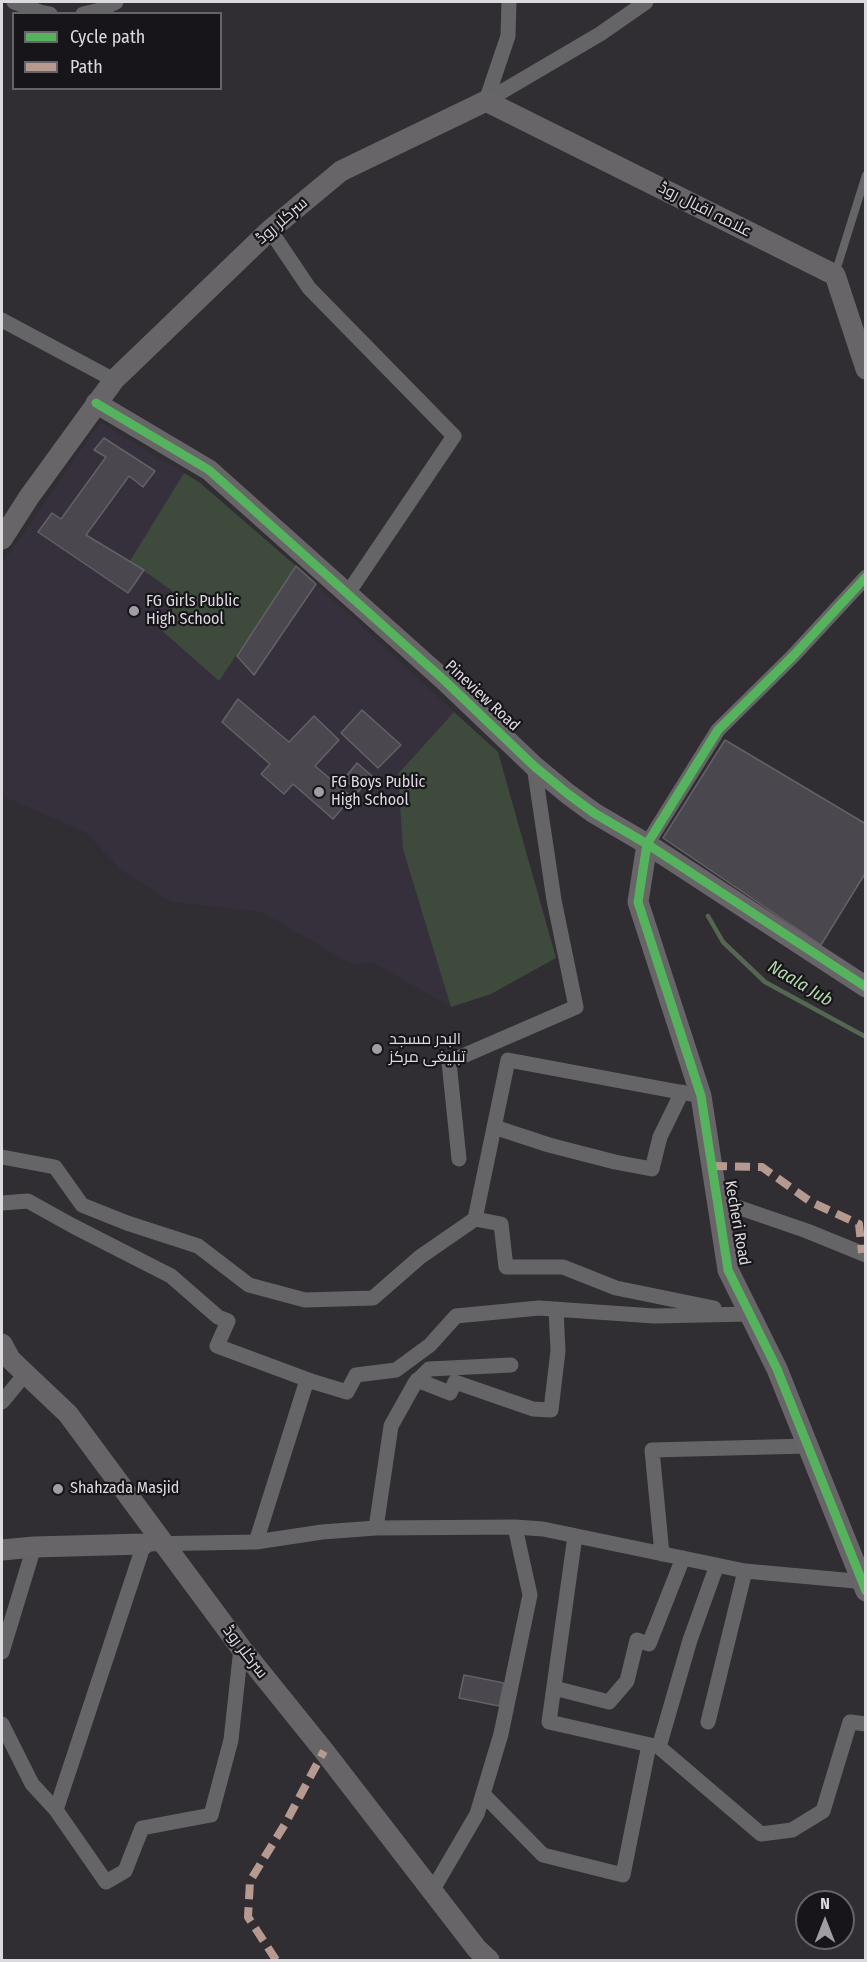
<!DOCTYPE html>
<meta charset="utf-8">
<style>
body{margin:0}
#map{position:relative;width:867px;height:1962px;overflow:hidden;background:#302e32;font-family:"Fira Sans Condensed",sans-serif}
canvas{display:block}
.frame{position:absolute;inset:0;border:3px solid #dcdadf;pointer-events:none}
.legend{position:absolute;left:12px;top:12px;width:210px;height:78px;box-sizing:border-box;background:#171519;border:2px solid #666468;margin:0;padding:8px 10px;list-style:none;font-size:18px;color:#dcdadf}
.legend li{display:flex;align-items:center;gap:12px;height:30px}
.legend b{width:30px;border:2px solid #666468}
.north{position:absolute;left:795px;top:1890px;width:60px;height:60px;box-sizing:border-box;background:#171519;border:2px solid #666468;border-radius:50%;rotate:0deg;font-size:16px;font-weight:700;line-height:24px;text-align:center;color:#dcdadf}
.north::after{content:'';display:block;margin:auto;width:21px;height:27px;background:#a09ea2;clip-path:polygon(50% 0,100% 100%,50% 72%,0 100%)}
</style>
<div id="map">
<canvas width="867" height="1962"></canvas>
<div class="frame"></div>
<ul class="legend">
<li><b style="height:8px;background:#56b35d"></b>Cycle path</li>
<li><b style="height:8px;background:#b69a8f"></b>Path</li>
</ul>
<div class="north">N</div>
</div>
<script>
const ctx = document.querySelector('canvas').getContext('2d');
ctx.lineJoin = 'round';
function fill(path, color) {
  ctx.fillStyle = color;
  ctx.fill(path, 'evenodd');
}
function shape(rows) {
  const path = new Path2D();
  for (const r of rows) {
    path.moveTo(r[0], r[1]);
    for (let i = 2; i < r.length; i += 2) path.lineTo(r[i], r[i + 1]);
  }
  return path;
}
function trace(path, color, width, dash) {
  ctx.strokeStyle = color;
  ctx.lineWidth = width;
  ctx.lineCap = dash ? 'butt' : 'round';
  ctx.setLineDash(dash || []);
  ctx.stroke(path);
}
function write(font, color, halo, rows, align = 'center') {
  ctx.font = font + ' "Fira Sans Condensed",Cairo,sans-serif';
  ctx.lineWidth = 4.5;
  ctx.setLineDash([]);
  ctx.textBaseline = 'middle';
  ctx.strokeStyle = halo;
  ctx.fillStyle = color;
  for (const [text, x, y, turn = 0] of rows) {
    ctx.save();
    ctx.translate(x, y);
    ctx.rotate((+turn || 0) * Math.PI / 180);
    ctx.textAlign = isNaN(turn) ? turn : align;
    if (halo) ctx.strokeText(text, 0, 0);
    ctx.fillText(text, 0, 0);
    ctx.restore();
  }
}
fill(shape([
 [100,422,199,482,316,584,498,752,556,958,491,994,451,1007,372,962,353,965,262,912,172,902,122,871,85,832,2,796,2,564]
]), '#35303c');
fill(shape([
 [184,473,199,482,296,566,219,681,159,628,181,597,130,561],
 [454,712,498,752,556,958,491,994,451,1007,403,849,398,774]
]), '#3e4a3c');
trace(shape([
 [708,916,723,942,765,982,866,1037]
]), '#536751', 4.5);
const building = shape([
 [104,438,155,471,143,487,129,476,86,535,144,570,128,593,38,532,52,513,61,519,106,457,94,450,104,438],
 [296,566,316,584,254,675,237,656,296,566],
 [238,699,289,742,314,716,339,740,315,766,352,797,333,819,293,784,284,794,261,774,270,764,222,722,238,699],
 [362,710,401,745,378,768,341,733,362,710],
 [725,740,866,824,866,872,821,945,663,838,725,740],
 [357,763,372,776,358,792,344,779,357,763],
 [464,1675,504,1683,499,1706,459,1698,464,1675]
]);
fill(building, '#4a474e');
trace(building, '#636165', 1.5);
trace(shape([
 [835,274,866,175]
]), '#656466', 8);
trace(shape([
 [14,2,40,12,50,14],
 [83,14,100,10,116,2],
 [486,101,600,34,646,2],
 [486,101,508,36,509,2],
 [270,230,309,288,454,436,348,593],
 [2,320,114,380],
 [647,844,718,730,793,656,866,577],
 [494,1127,549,1145,615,1162,652,1169,660,1137,682,1092],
 [2,1157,55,1167,82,1205,127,1223,198,1246,249,1285,305,1300,373,1298,420,1257,475,1219,508,1060,701,1096],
 [459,1159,449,1062,576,1007,554,900,534,766],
 [717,1200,807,1231,866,1255],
 [2,1203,28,1201,73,1226,171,1276,218,1317,228,1321,217,1346,314,1382,347,1392,356,1375,396,1370,430,1345,456,1316,539,1308,654,1316,750,1314],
 [475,1219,501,1224,506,1267,563,1267,616,1288,714,1308],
 [417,1380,450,1393,455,1382,533,1409,551,1410,558,1351,556,1309],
 [2,1402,26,1373],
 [376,1528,391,1426,415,1383,429,1369,511,1365],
 [575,1536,549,1722,659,1747,761,1834,792,1830,823,1811,850,1722,866,1724],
 [256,1542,307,1380],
 [662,1554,652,1450,808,1446],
 [2,1652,34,1547],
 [554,1688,609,1702,627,1681,637,1640,649,1644,683,1558],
 [708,1722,745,1571],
 [2,1724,32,1784,56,1810,106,1882,125,1871,142,1828,211,1815,231,1740,241,1648],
 [659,1747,690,1640,717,1565],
 [483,1794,543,1855,623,1875,649,1745],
 [56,1810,144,1544,256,1542,322,1532,376,1528,515,1527,543,1529,745,1571,866,1582],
 [432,1891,477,1814,501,1734,530,1595,515,1527]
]), '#656466', 15);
trace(shape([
 [96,403,209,470,444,680,534,766,568,794,594,813,647,844,866,987],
 [2,539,29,497,114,380,270,230,341,171,486,101,835,275,866,369],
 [647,844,638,902,701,1096,728,1270,777,1369,866,1591],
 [2,1344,10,1359,68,1414,241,1648,324,1751,477,1949,489,1960],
 [2,1550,34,1547,144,1544]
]), '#676568', 21);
trace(shape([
 [712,1166,762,1167,811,1202,859,1224,862,1253],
 [276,1960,248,1917,250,1881,285,1824,324,1751]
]), '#b69a8f', 8, [15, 8]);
trace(shape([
 [96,403,209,470,444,680,534,766,568,794,594,813,647,844,866,987],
 [866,577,793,656,718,730,647,844,638,902,701,1096,728,1270,777,1369,866,1591]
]), '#56b35d', 9);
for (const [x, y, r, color] of [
 [134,611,6,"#a09ea2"],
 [319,792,6,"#a09ea2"],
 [377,1049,6,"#a09ea2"],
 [58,1489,6,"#a09ea2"]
]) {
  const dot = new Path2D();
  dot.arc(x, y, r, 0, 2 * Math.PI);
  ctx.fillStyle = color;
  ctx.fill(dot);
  trace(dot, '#171519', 2);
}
write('16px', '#dcdadf', '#171519', [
 ["علامہ اقبال روڈ",705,210,27],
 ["سرکلر روڈ",282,221,-41],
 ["Pineview Road",482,696,43],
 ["Kecheri Road",737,1223,80],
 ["سرکلر روڈ",245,1652,52]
]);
write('16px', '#dcdadf', '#171519', [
 ["FG Girls Public",146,602],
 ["High School",146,620],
 ["FG Boys Public",331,783],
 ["High School",331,801],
 ["البدر مسجد",389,1040],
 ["تبلیغی مرکز",389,1058],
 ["Shahzada Masjid",70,1489]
], 'left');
write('italic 18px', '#afd7a9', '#171519', [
 ["Naala Jub",800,984,31]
]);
</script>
